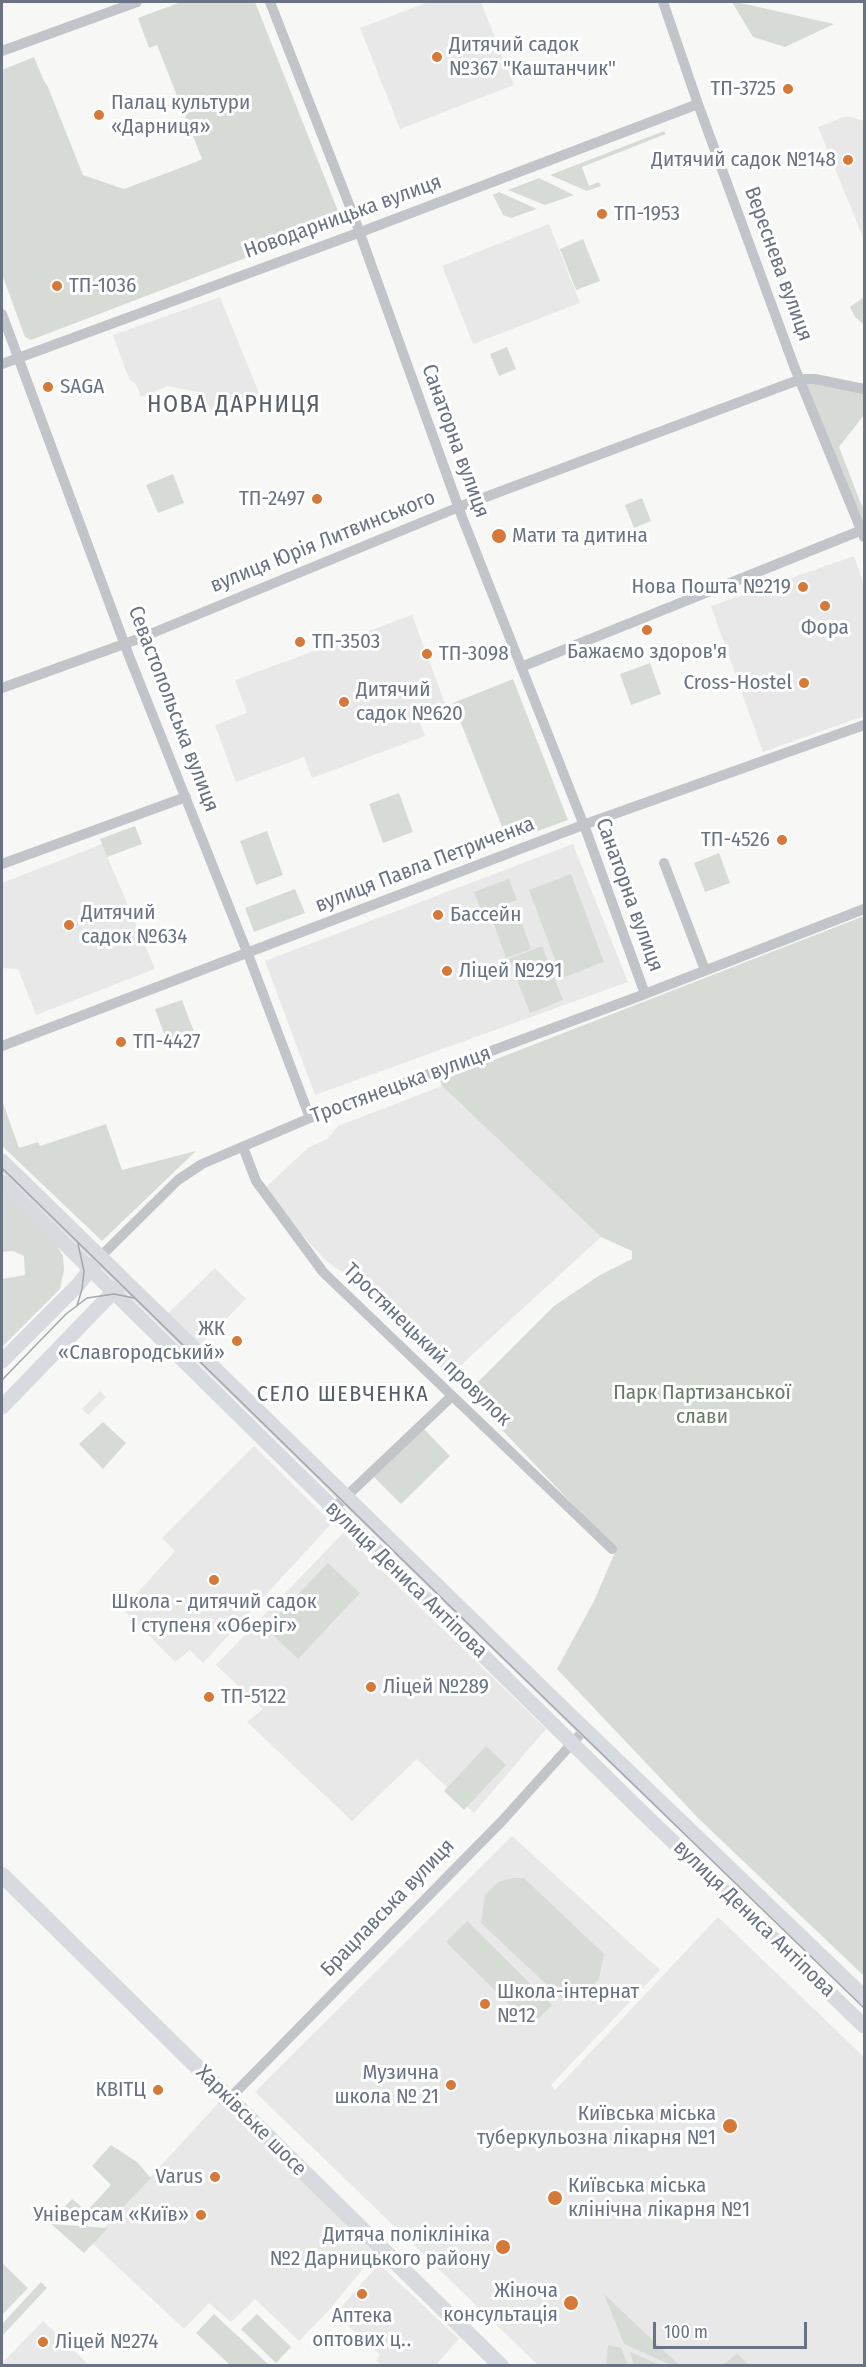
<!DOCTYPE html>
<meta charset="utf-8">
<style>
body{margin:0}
#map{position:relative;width:866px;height:2367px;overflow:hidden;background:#f7f8f5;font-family:"Fira Sans Condensed",sans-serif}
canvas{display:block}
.frame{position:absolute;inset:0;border:3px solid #697384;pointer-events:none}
.scale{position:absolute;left:653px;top:2322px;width:154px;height:27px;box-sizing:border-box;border:3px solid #697384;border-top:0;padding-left:8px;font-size:18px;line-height:21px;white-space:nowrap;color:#697384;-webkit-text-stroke:4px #fff;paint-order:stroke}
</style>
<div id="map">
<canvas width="866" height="2367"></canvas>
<div class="frame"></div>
<div class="scale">100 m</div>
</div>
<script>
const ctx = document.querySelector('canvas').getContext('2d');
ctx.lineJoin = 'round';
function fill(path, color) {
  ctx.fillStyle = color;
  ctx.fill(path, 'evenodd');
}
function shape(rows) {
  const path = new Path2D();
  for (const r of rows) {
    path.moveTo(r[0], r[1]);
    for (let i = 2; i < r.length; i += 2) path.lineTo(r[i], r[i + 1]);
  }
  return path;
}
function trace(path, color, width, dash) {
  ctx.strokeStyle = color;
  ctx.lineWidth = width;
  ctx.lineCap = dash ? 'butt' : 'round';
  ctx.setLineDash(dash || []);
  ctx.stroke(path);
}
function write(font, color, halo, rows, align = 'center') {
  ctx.font = font + ' "Fira Sans Condensed",sans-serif';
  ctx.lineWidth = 6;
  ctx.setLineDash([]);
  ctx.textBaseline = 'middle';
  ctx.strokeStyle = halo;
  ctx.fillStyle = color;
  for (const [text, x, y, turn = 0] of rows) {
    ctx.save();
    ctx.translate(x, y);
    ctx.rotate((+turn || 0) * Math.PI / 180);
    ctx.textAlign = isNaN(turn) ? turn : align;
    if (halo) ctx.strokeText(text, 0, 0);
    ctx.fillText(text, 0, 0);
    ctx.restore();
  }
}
fill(shape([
 [428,2,481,2,514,85,400,129,360,28],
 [847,116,864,121,864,240,818,127],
 [549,224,580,303,473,344,442,266],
 [220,297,261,398,213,414,202,393,168,386,141,397,136,384,129,379,113,335],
 [854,556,864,584,864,716,763,752,711,606],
 [412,615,446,706,418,717,425,736,312,778,304,757,236,782,215,725,247,713,235,680],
 [102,844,155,969,36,1015,18,969,2,968,2,883],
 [573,844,628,982,315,1095,265,961],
 [442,1086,601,1237,449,1376,344,1273,326,1261,289,1220,266,1187,308,1148,327,1139,338,1126],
 [215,1268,246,1299,198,1347,166,1315],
 [100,1391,106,1397,88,1415,82,1409],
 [254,1446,332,1523,203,1663,190,1650,175,1662,123,1609,175,1551,162,1538],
 [343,1533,546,1729,474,1813,417,1759,352,1821,247,1722,263,1709,216,1665],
 [512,1836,660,1970,551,2085,555,2090,718,1917,864,2057,864,2365,538,2365,255,2092],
 [222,2099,375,2254,330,2309,299,2341,255,2299,231,2322,209,2303,184,2329,91,2242],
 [379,2264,459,2339,436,2365,381,2365,376,2361,380,2355,335,2314],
 [43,2321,89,2365,2,2365,2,2363]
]), '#e8e8e8');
fill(shape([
 [181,2,255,2,340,216,336,223,243,259,31,340,25,337,2,274,2,70,34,57,44,81,48,87,83,175,124,189,196,162,202,159,157,45,149,48,138,18],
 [732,2,736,2,834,24,785,47,753,37],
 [664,131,666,134,582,167,589,186,599,182,601,186,587,191,550,175],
 [539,178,574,195,545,205,508,190],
 [499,192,537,209,511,218,503,215,493,195],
 [583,239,600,281,576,290,560,249],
 [864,297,864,325,855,317,850,307],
 [507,347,516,369,499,376,490,354],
 [801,379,864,389,864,415,839,447,861,504,864,508,864,537],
 [173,474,184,503,158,513,146,485],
 [642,498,651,521,634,528,625,505],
 [650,663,661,694,631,705,620,674],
 [513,679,568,820,508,842,453,703],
 [399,793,413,832,383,843,369,804],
 [135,826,142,844,107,857,100,839],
 [267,831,283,875,256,885,240,841],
 [719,853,730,883,705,892,694,863],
 [571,874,604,962,562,978,529,890],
 [509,879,517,900,482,913,474,892],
 [295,889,305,913,254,932,245,908],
 [516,907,531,949,506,958,491,916],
 [864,916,864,1976,699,1819,557,1669,594,1601,616,1550,467,1393,554,1306,600,1275,632,1259,632,1251,601,1237,442,1086,440,1081],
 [542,946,563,1000,530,1013,509,959],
 [182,1000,194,1032,167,1042,155,1009],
 [2,1100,19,1148,38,1142,40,1146,106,1124,122,1170,196,1151,102,1241,2,1146],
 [2,1192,55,1243,63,1256,64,1270,60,1289,2,1347,2,1279,25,1275,24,1256,13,1251,2,1252],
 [103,1422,126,1443,103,1469,79,1444],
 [424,1429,450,1456,401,1504,374,1477],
 [328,1563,360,1593,298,1659,266,1628],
 [486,1746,506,1765,464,1810,444,1791],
 [513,1878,524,1878,604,1954,599,1979,586,1993,561,1998,481,1923,485,1895,498,1882],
 [467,1921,552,2005,531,2026,446,1942],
 [111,2145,137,2162,151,2178,108,2223,51,2221,72,2199,87,2211,111,2185,92,2166],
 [51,2224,108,2228,84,2253],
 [2,2263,28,2288,2,2315],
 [41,2282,47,2288,2,2336,2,2324],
 [604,2294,679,2365,671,2365,624,2344],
 [214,2314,268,2364,267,2365,230,2365,196,2333],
 [257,2314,291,2347,276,2363,241,2329],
 [608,2345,621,2348,628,2365,606,2365],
 [630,2352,660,2365,634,2365],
 [737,2354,749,2365,722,2365]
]), '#d6dcd5');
trace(shape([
 [270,2,354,217,462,517,587,833,645,994],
 [663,2,698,104,794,366,864,537],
 [2,51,137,2],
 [2,314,129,656,251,962,310,1118],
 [2,364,366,230,698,104],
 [521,667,862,530],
 [2,688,138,639,459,507,801,379,815,379,864,389],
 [664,863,705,970],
 [2,864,186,797],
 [2,1046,583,825,864,725],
 [243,1147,256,1181,323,1272,612,1549],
 [100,1257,178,1180,202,1164,310,1118,637,997,864,909],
 [333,1509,452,1396],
 [229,2099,502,1821,585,1729]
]), '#c1c4c8', 10);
trace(shape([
 [2,1161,567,1712,864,1997],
 [2,1182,638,1808,864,2026],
 [2,1361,78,1285,95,1263],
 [2,1407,118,1287]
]), '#d7dade', 15);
trace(shape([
 [2,1875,501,2366]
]), '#d7dade', 16);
trace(shape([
 [2,1168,499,1654,864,2008],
 [77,1306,82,1289,84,1271,78,1244],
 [2,1380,66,1314,87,1298,114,1294,134,1298]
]), '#a3a7ad', 1.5);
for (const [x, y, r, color] of [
 [437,57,6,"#d67837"],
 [788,89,6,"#d67837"],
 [99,115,6,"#d67837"],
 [848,160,6,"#d67837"],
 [602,214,6,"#d67837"],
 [57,286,6,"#d67837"],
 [48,387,6,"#d67837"],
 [317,499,6,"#d67837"],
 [499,536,8,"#d67837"],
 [803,587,6,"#d67837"],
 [825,606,6,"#d67837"],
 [647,630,6,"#d67837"],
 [300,642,6,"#d67837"],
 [427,654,6,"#d67837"],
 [804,683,6,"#d67837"],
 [344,702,6,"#d67837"],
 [782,840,6,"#d67837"],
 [438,915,6,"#d67837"],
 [69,925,6,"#d67837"],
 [447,971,6,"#d67837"],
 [121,1042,6,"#d67837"],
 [237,1341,6,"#d67837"],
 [214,1580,6,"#d67837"],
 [371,1687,6,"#d67837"],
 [209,1697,6,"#d67837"],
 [485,2004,6,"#d67837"],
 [451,2085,6,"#d67837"],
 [158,2090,6,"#d67837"],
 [730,2126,8,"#d67837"],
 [215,2177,6,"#d67837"],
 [555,2198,8,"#d67837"],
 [201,2215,6,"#d67837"],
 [503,2247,8,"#d67837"],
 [362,2294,6,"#d67837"],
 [571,2303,8,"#d67837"],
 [43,2342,6,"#d67837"]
]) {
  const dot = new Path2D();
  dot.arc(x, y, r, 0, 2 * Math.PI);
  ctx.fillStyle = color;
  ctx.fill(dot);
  trace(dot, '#fff', 2);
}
write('21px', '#697384', '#fff', [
 ["Дитячий садок",449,45],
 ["№367 \"Каштанчик\"",449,69],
 ["ТП-3725",776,89,"right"],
 ["Палац культури",111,103],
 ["«Дарниця»",111,127],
 ["Дитячий садок №148",836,160,"right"],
 ["ТП-1953",614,214],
 ["ТП-1036",69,286],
 ["SAGA",60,387],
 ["ТП-2497",305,499,"right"],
 ["Мати та дитина",512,536],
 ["Нова Пошта №219",791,587,"right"],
 ["Фора",825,628,"center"],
 ["ТП-3503",312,642],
 ["Бажаємо здоров'я",647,652,"center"],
 ["ТП-3098",439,654],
 ["Cross-Hostel",792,683,"right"],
 ["Дитячий",356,690],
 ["садок №620",356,714],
 ["ТП-4526",770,840,"right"],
 ["Дитячий",81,913],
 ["садок №634",81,937],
 ["Бассейн",450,915],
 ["Ліцей №291",459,971],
 ["ТП-4427",133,1042],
 ["ЖК",225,1329,"right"],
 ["«Славгородський»",225,1353,"right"],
 ["Школа - дитячий садок",214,1602,"center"],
 ["І ступеня «Оберіг»",214,1626,"center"],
 ["Ліцей №289",383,1687],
 ["ТП-5122",221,1697],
 ["Школа-інтернат",497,1992],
 ["№12",497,2016],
 ["Музична",439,2073,"right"],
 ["школа № 21",439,2097,"right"],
 ["КВІТЦ",146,2090,"right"],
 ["Київська міська",716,2114,"right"],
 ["туберкульозна лікарня №1",716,2138,"right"],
 ["Varus",203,2177,"right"],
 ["Київська міська",568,2186],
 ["клінічна лікарня №1",568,2210],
 ["Універсам «Київ»",189,2215,"right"],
 ["Дитяча поліклініка",490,2235,"right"],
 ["№2 Дарницького району",490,2259,"right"],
 ["Жіноча",558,2291,"right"],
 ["консультація",558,2315,"right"],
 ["Аптека",362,2316,"center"],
 ["оптових ц‥",362,2340,"center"],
 ["Ліцей №274",55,2342]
], 'left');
write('21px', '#697384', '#fff', [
 ["Новодарницька вулиця",343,217,-20],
 ["Вереснева вулиця",778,264,70],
 ["Санаторна вулиця",455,441,70],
 ["вулиця Юрія Литвинського",323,542,-22],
 ["Севастопольська вулиця",173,709,69],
 ["вулиця Павла Петриченка",425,865,-21],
 ["Санаторна вулиця",629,895,70],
 ["Тростянецька вулиця",401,1085,-20],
 ["Тростянецький провулок",427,1345,44],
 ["вулиця Дениса Антіпова",406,1580,44],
 ["Брацлавська вулиця",388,1908,-46],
 ["вулиця Дениса Антіпова",754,1919,44],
 ["Харківське шосе",251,2121,45]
]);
write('21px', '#687b67', '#fff', [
 ["Парк Партизанської",702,1393],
 ["слави",702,1417]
]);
ctx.letterSpacing = '1.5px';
write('22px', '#565e69', '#fff', [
 ["СЕЛО ШЕВЧЕНКА",343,1395]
]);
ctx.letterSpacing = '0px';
ctx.letterSpacing = '1.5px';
write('24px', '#565e69', '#fff', [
 ["НОВА ДАРНИЦЯ",234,405]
]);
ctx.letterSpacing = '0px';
</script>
